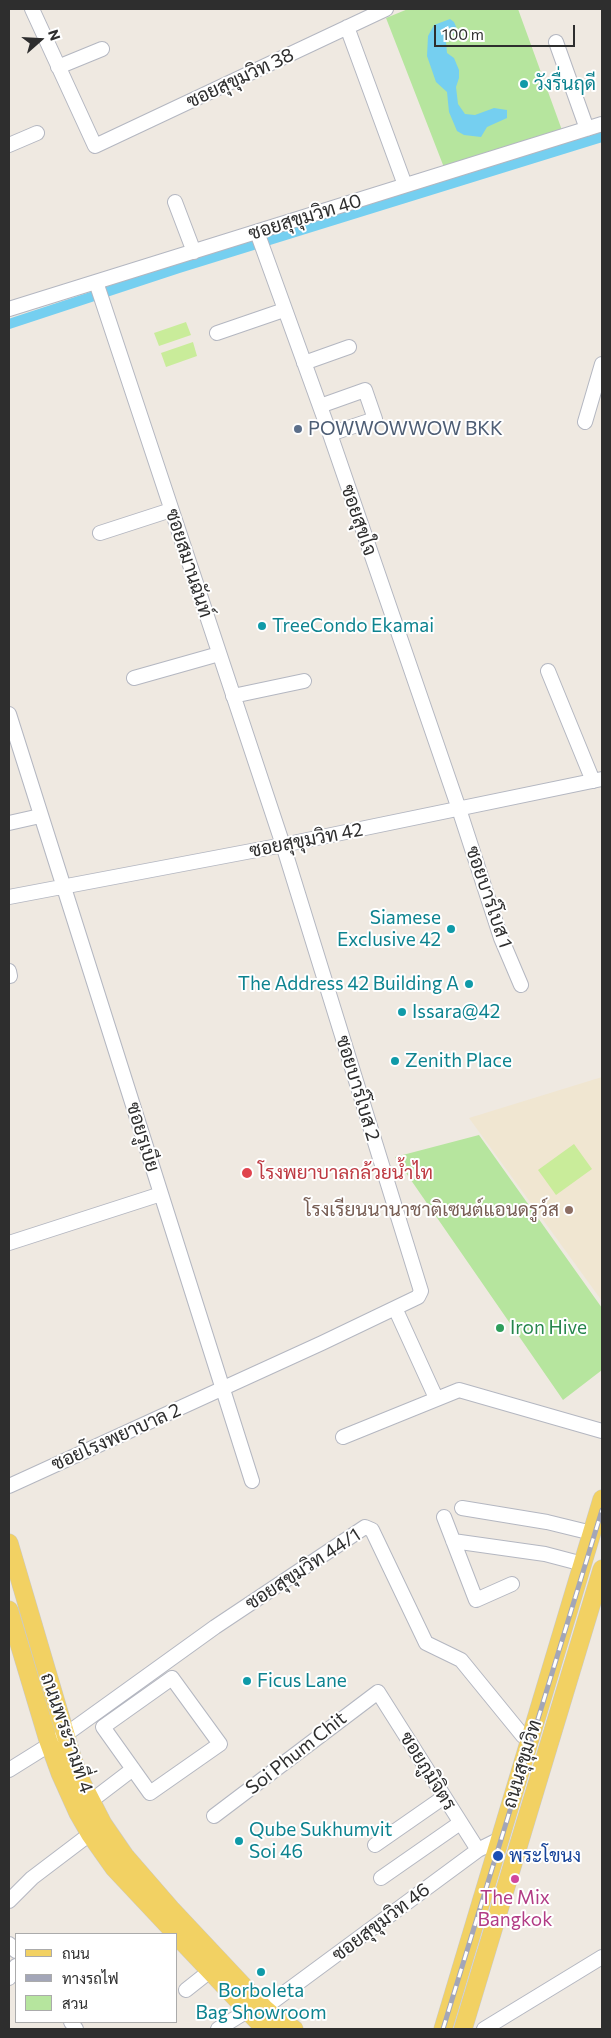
<!DOCTYPE html>
<meta charset="utf-8">
<style>
body{margin:0}
#map{position:relative;width:611px;height:2038px;overflow:hidden;background:#efe9e1;font-family:Commissioner,Sarabun,sans-serif}
canvas{display:block}
.frame{position:absolute;inset:0;border:10px solid #2e2e2e;pointer-events:none}
.legend{position:absolute;left:15px;top:1933px;width:162px;height:90px;box-sizing:border-box;background:#fff;border:1px solid #ababab;margin:0;padding:6px 9px;list-style:none;font-size:15px;color:#2e2e2e}
.legend li{display:flex;align-items:center;gap:10px;height:25px}
.legend b{width:25px;border:1px solid #ababab}
.north{position:absolute;left:15px;top:15px;width:50px;height:50px;-webkit-text-stroke:4px #fff;paint-order:stroke;rotate:71deg;font-size:14px;font-weight:700;line-height:20px;text-align:center;color:#2e2e2e}
.north::after{content:'';display:block;margin:auto;width:18px;height:22px;background:#2e2e2e;clip-path:polygon(50% 0,100% 100%,50% 72%,0 100%)}
.scale{position:absolute;left:434px;top:25px;width:141px;height:22px;box-sizing:border-box;border:2px solid #2e2e2e;border-top:0;padding-left:6px;font-size:15px;line-height:18px;white-space:nowrap;color:#2e2e2e;-webkit-text-stroke:4px #fff;paint-order:stroke}
</style>
<div id="map">
<canvas width="611" height="2038"></canvas>
<div class="frame"></div>
<ul class="legend">
<li><b style="height:6px;background:#f2d163"></b>ถนน</li>
<li><b style="height:6px;background:#a3a6b8"></b>ทางรถไฟ</li>
<li><b style="height:14px;background:#b6e59e"></b>สวน</li>
</ul>
<div class="north">N</div>
<div class="scale">100 m</div>
</div>
<script>
const ctx = document.querySelector('canvas').getContext('2d');
ctx.lineJoin = 'round';
function fill(path, color) {
  ctx.fillStyle = color;
  ctx.fill(path, 'evenodd');
}
function shape(rows) {
  const path = new Path2D();
  for (const r of rows) {
    path.moveTo(r[0], r[1]);
    for (let i = 2; i < r.length; i += 2) path.lineTo(r[i], r[i + 1]);
  }
  return path;
}
function trace(path, color, width, dash) {
  ctx.strokeStyle = color;
  ctx.lineWidth = width;
  ctx.lineCap = dash ? 'butt' : 'round';
  ctx.setLineDash(dash || []);
  ctx.stroke(path);
}
function write(font, color, halo, rows, align = 'center') {
  ctx.font = font + ' Commissioner,Sarabun,sans-serif';
  ctx.lineWidth = 4;
  ctx.setLineDash([]);
  ctx.textBaseline = 'middle';
  ctx.strokeStyle = halo;
  ctx.fillStyle = color;
  for (const [text, x, y, turn = 0] of rows) {
    ctx.save();
    ctx.translate(x, y);
    ctx.rotate((+turn || 0) * Math.PI / 180);
    ctx.textAlign = isNaN(turn) ? turn : align;
    if (halo) ctx.strokeText(text, 0, 0);
    ctx.fillText(text, 0, 0);
    ctx.restore();
  }
}
fill(shape([
 [602,1077,602,1301,469,1118]
]), '#f0e6d1');
fill(shape([
 [408,9,518,9,563,133,445,170,386,18],
 [479,1135,602,1308,602,1370,563,1400,395,1157]
]), '#b6e59e');
fill(shape([
 [186,322,191,335,159,346,154,333],
 [193,342,197,356,166,367,161,353],
 [574,1144,592,1169,556,1195,538,1170]
]), '#c9ec9a');
fill(shape([
 [450,19,454,22,457,29,446,42,447,53,454,58,459,70,459,78,456,87,458,104,465,114,475,115,494,108,507,110,507,118,487,127,481,137,464,135,457,131,449,112,447,92,436,82,427,56,428,36,434,25]
]), '#75cff0');
trace(shape([
 [9,324,179,268,602,137]
]), '#75cff0', 10);
const minor = shape([
 [32,9,95,146,386,9],
 [347,27,405,185],
 [556,42,587,129],
 [58,67,102,49],
 [9,145,37,133],
 [175,202,194,252],
 [257,232,330,434,459,809,501,938,521,985],
 [9,309,602,124],
 [217,333,284,310],
 [304,363,349,347],
 [320,406,365,390,375,419,330,434],
 [585,422,602,364],
 [100,533,171,510],
 [548,671,593,781],
 [134,678,219,654],
 [233,696,304,681],
 [9,714,252,1481],
 [9,823,40,816],
 [9,897,283,845,602,779],
 [9,971,10,976],
 [9,1243,161,1194],
 [395,1308,436,1398],
 [343,1437,459,1390,602,1431],
 [9,1486,322,1343,418,1297,421,1291,283,845,96,282],
 [462,1508,547,1522,592,1533],
 [444,1517,476,1600,512,1584],
 [453,1541,545,1554,583,1564],
 [172,1678,220,1744,150,1793,103,1727,172,1678],
 [9,1770,65,1735,215,1627,365,1527,372,1530,426,1643,461,1660,523,1736,529,1738],
 [91,1801,133,1769],
 [214,1816,378,1692,478,1850],
 [375,1845,444,1797],
 [381,1878,460,1823],
 [9,1901,32,1878,90,1834],
 [9,1944,16,1951],
 [9,1978,16,1966],
 [186,1990,210,1971],
 [264,2008,478,1850,500,1839],
 [71,2022,76,2029],
 [218,2029,247,2011],
 [484,2029,602,1957]
]);
const major = shape([
 [9,1543,73,1760,82,1783,103,1824,125,1856,171,1909,264,2008,278,2020,294,2029],
 [9,1610,48,1740,60,1773,78,1813,90,1834,114,1868,176,1934],
 [176,1935,265,2029],
 [443,2029,602,1499],
 [463,2029,602,1569]
]);
trace(minor, '#b4b7c1', 16);
trace(major, '#c9c9c9', 19);
trace(minor, '#fff', 14);
trace(major, '#f2d163', 18);
const rail = shape([
 [443,2029,602,1510]
]);
trace(rail, '#a3a6b8', 5);
trace(rail, '#fff', 3, [9]);
for (const [x, y, r, color] of [
 [524,84,5,"#0f9aa8"],
 [298,429,5,"#5c6f8a"],
 [262,626,5,"#0f9aa8"],
 [451,929,5,"#0f9aa8"],
 [469,984,5,"#0f9aa8"],
 [402,1012,5,"#0f9aa8"],
 [395,1061,5,"#0f9aa8"],
 [247,1173,6,"#e0444e"],
 [569,1210,5,"#8d6e63"],
 [500,1328,5,"#2e9e5b"],
 [247,1681,5,"#0f9aa8"],
 [239,1841,5,"#0f9aa8"],
 [498,1856,6,"#1a4fb4"],
 [515,1879,5,"#d1479c"],
 [261,1972,5,"#0f9aa8"]
]) {
  const dot = new Path2D();
  dot.arc(x, y, r, 0, 2 * Math.PI);
  ctx.fillStyle = color;
  ctx.fill(dot);
  trace(dot, '#fff', 2);
}
write('19px', '#2e2e2e', '#fff', [
 ["ซอยสุขุมวิท 38",240,78,-25],
 ["ซอยสุขุมวิท 40",305,217,-17],
 ["ซอยสุขใจ",359,520,71],
 ["ซอยสมานฉันท์",189,563,72],
 ["ซอยสุขุมวิท 42",306,840,-11],
 ["ซอยบาร์โบส 1",489,897,71],
 ["ซอยบาร์โบส 2",358,1088,73],
 ["ซอยรูเบีย",143,1137,73],
 ["ซอยโรงพยาบาล 2",116,1437,-24],
 ["ซอยสุขุมวิท 44/1",303,1569,-33],
 ["ถนนพระรามที่ 4",67,1733,71],
 ["Soi Phum Chit",296,1753,-38],
 ["ถนนสุขุมวิท",522,1764,-73],
 ["ซอยภูมิจิตร",428,1771,58],
 ["ซอยสุขุมวิท 46",381,1922,-37]
]);
write('19px', '#0d838f', '#fff', [
 ["วังรื่นฤดี",534,84],
 ["TreeCondo Ekamai",272,626],
 ["Siamese",441,918,"right"],
 ["Exclusive 42",441,940,"right"],
 ["The Address 42 Building A",459,984,"right"],
 ["Issara@42",412,1012],
 ["Zenith Place",405,1061],
 ["Ficus Lane",257,1681],
 ["Qube Sukhumvit",249,1830],
 ["Soi 46",249,1852],
 ["Borboleta",261,1991,"center"],
 ["Bag Showroom",261,2013,"center"]
], 'left');
write('19px', '#4e5e75', '#fff', [
 ["POWWOWWOW BKK",308,429]
], 'left');
write('19px', '#be3a42', '#fff', [
 ["โรงพยาบาลกล้วยน้ำไท",258,1173]
], 'left');
write('19px', '#785e54', '#fff', [
 ["โรงเรียนนานาชาติเซนต์แอนดรูว์ส",559,1210]
], 'right');
write('19px', '#27864d', '#fff', [
 ["Iron Hive",510,1328]
], 'left');
write('19px', '#164399', '#fff', [
 ["พระโขนง",509,1856]
], 'left');
write('19px', '#b23c85', '#fff', [
 ["The Mix",515,1898],
 ["Bangkok",515,1920]
]);
</script>
